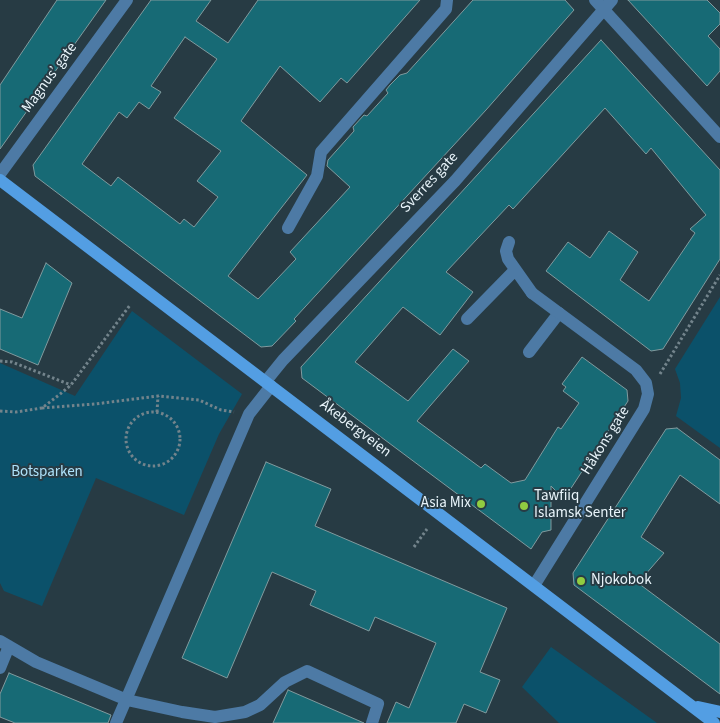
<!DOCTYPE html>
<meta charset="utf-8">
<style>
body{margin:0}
canvas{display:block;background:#273b44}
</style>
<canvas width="720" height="723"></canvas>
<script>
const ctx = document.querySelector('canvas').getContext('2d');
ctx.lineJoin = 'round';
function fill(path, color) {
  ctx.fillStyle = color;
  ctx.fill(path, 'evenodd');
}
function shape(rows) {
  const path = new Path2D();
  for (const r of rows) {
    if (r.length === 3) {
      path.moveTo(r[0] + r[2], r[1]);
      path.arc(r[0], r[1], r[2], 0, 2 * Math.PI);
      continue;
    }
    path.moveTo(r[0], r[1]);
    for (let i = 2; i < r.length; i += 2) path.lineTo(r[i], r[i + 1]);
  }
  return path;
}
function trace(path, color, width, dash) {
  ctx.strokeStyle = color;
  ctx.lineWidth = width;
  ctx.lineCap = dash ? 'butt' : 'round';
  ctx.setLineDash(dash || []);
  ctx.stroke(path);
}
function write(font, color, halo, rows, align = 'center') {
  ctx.font = font + ' "Source Sans 3",sans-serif';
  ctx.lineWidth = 4;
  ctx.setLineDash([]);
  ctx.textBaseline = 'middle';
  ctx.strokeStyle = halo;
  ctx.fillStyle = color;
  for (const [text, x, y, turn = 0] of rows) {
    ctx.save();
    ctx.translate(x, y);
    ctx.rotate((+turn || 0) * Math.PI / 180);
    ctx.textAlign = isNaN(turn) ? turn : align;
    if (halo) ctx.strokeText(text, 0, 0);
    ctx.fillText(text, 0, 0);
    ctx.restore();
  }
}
fill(shape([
 [720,297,720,448,676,416,681,398,680,383,675,369],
 [132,311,242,394,219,434,184,515,96,478,42,606,4,591,0,583,0,363,75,396],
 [551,647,657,723,559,723,522,687]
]), '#0b516a');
const building = shape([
 [57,0,106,0,0,149,0,85,57,0],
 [151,0,211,0,196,21,228,43,258,0,420,0,347,83,341,78,320,102,280,66,241,121,307,175,228,276,258,299,296,259,290,252,350,187,327,166,328,160,354,131,353,127,364,115,367,116,388,93,386,90,390,85,400,75,407,73,473,0,565,0,574,10,486,110,294,319,296,321,272,346,261,347,35,176,33,165,151,0],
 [185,37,217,59,174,118,221,151,197,181,218,197,194,227,184,219,180,224,118,177,111,186,82,164,119,112,127,118,139,102,149,109,161,92,151,86,185,37],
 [628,0,707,0,720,13,720,24,708,36,720,49,720,71,707,86,628,0],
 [601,40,720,170,720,259,663,349,651,351,546,271,568,242,590,258,609,231,638,252,620,280,649,301,695,233,690,229,706,215,651,148,646,154,605,108,513,209,509,205,446,272,473,292,440,335,403,307,355,362,408,401,453,349,469,361,417,421,481,468,485,464,511,483,525,480,558,427,561,429,579,403,563,391,566,387,562,384,582,357,627,390,628,401,564,499,551,486,551,530,542,532,531,549,302,378,301,367,601,40],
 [46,263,72,283,38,365,0,349,0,309,22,318,46,263],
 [677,428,720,460,720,504,680,475,641,537,664,553,638,583,720,644,720,694,574,585,573,573,666,429,677,428],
 [266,462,331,489,315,526,507,608,480,672,500,680,486,713,464,704,456,723,387,723,396,702,409,708,436,643,375,617,369,631,310,605,316,591,272,572,227,678,182,658,266,462],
 [9,673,111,715,108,723,15,723,0,717,0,694,9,673],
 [288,690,364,723,273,723,288,690]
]);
fill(building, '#176a75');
trace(building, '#809a9e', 1);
trace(shape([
 [0,361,12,362,71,385],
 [660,374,720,275],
 [42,408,95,404,158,396,199,400,221,410,234,412],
 [0,411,16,412,42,408,59,395,71,385,130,305],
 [153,439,27],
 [157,412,158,396],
 [414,547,427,529]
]), '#73848c', 3, [2.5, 2.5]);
trace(shape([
 [288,228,317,176,321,152,446,9,447,0],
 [509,242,506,251,508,259,532,293],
 [467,319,515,270],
 [529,352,559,313],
 [0,641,36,662,127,700,182,712,215,717,245,712,260,705,285,682,307,671,378,704,372,723],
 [0,668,9,646],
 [116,723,249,414,271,386]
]), '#4d7aa5', 12);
trace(shape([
 [595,0,720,137],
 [0,174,127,0],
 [532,293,636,370,646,383,648,394,644,409,535,584],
 [266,381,283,360,455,181,612,0]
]), '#4d7aa5', 12);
trace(shape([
 [0,180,714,723],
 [698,707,720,712]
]), '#539ee3', 12);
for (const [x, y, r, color] of [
 [481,504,5,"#90cd41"],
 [524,506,5,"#90cd41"],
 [581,581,5,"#90cd41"]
]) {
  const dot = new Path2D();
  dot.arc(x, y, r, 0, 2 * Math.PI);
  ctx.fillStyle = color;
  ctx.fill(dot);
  trace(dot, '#273b44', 2);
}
write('15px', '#e8f4fa', '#273b44', [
 ["Magnus’ gate",50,78,-54],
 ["Sverres gate",430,183,-47],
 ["Åkebergveien",355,429,37],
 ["Håkons gate",606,441,-58]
]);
write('15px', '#aee2fa', '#273b44', [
 ["Botsparken",47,473]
]);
write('15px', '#e8f4fa', '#273b44', [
 ["Tawfiiq",534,497],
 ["Islamsk Senter",534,514],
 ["Asia Mix",471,504,"right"],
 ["Njokobok",591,581]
], 'left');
</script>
